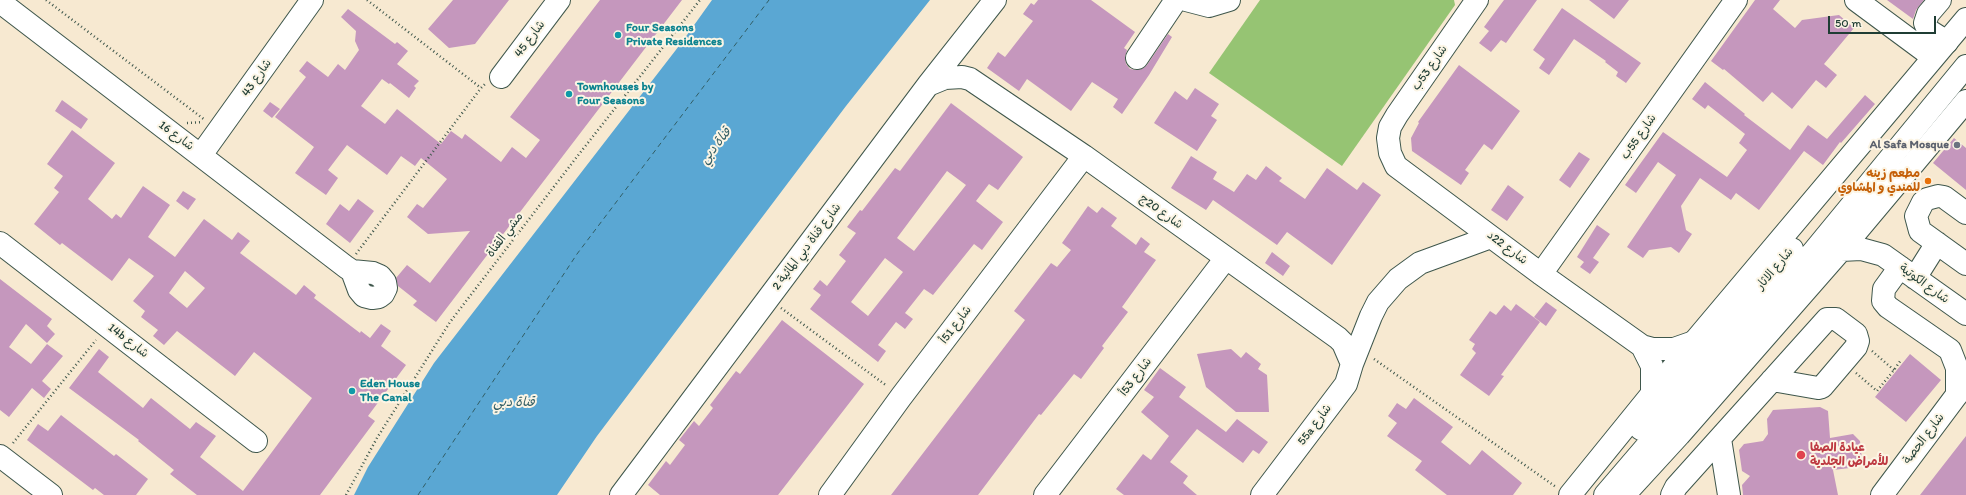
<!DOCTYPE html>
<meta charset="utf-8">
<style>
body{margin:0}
#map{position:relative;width:1966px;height:495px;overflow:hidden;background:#f7e9d1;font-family:Itim,sans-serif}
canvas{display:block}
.scale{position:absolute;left:1828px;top:16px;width:108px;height:18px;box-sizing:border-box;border:2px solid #1f3d34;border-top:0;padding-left:5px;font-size:12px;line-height:14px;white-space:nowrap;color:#1f3d34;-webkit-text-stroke:3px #fcf5e5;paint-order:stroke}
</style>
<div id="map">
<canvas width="1966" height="495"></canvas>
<div class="scale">50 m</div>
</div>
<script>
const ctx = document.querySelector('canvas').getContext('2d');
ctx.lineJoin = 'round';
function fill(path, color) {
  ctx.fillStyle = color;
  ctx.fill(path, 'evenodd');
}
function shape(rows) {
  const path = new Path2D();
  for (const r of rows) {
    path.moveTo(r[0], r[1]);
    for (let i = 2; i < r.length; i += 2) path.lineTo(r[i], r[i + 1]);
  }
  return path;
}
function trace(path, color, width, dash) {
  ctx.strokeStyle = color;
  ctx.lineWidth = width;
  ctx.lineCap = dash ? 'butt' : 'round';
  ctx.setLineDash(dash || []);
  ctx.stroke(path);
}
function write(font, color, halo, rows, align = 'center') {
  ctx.font = font + ' Itim,"Playpen Sans Arabic",sans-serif';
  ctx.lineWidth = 4;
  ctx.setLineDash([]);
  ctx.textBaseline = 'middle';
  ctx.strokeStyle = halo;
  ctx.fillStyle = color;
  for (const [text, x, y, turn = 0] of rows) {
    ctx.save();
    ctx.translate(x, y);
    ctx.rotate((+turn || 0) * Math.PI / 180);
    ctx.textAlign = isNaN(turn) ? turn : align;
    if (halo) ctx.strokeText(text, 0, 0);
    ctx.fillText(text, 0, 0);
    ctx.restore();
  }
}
fill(shape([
 [1260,0,1454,0,1455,5,1342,166,1209,73]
]), '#96c473');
fill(shape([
 [712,0,930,0,846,106,597,436,557,495,354,495,368,467,434,363,682,42]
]), '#5aa7d3');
trace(shape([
 [418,495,577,254,769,0]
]), '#315d64', 1, [5, 4]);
fill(shape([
 [453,0,509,0,475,44,449,48,428,29],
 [600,0,682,0,436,322,413,305,417,301,398,286,396,278,407,265,430,283,470,231,428,234,407,217,417,204,423,208,447,179,421,158,415,166,401,156,387,175,347,145,328,170,338,178,326,195,295,173,314,147,275,117,306,77,299,71,307,61,328,77,338,64,345,70,359,50,355,41,356,31,341,17,348,9,395,44,397,42,408,51,397,64,419,81,414,86,416,88,409,98,390,83,389,84,382,79,361,106,385,124,397,109,441,144,451,131,462,139,465,134,501,162,512,147,526,158,540,140,510,117],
 [1038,0,1091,0,1135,32,1124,48,1127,50,1125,57,1126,64,1130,69,1136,70,1142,69,1147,65,1168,34,1172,37,1149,75,1122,114,1113,107,1118,99,1092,82,1071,111,1027,79,1019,91,987,68,998,52,1005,57,1033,21,1023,14,1031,3,1034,5],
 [1504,0,1537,0,1506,43,1501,40,1491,52,1479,43,1489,31,1484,27],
 [1589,0,1629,0,1614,19],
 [1755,0,1780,0,1773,9,1795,28,1802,20,1839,15,1854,28,1824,64,1837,75,1826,88,1816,80,1792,109,1772,92,1763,102,1724,69,1723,70,1711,61],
 [1887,0,1924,0,1916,10,1913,19],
 [1562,8,1641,63,1626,83,1616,76,1618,72,1605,62,1606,61,1574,39,1549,75,1539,68,1545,59,1533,50],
 [1459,65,1520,111,1492,150,1484,144,1465,170,1469,173,1461,185,1412,151,1411,138,1419,123,1418,122],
 [1705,82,1745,114,1744,115,1790,150,1808,125,1827,139,1865,95,1875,104,1841,143,1840,142,1823,165,1804,151,1759,210,1736,193,1731,200,1700,178,1681,206,1686,230,1692,234,1679,253,1671,247,1649,250,1643,258,1627,247,1676,175,1658,162,1636,193,1625,185,1663,132,1727,177,1747,150,1739,143,1745,134,1708,105,1705,109,1692,99],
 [1195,88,1219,104,1211,116,1217,120,1197,151,1154,123,1175,91,1187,100],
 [62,100,88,119,81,129,55,111],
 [270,102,280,109,272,118,263,111],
 [951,103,1023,157,998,190,989,184,976,201,1003,222,982,250,974,244,933,295,924,289,905,313,913,319,905,329,896,322,878,345,886,351,878,362,810,309,821,295,813,289,820,280,827,286,846,261,839,255,856,233,847,227,860,210,862,211,895,168,900,171],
 [947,171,966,185,914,251,897,238],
 [885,258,903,272,868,316,851,302],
 [72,130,115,163,88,199,112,219,116,214,121,218,143,186,170,205,148,237,175,257,204,219,232,240,238,232,250,241,240,253,296,295,304,285,316,295,314,298,360,333,361,331,370,338,381,324,391,331,381,346,406,365,368,416,375,421,320,495,197,495,170,474,174,470,138,441,139,440,69,388,99,349,109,357,98,372,143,408,151,398,190,429,196,422,216,436,200,457,243,491,312,398,254,352,235,376,177,331,164,345,153,336,158,330,141,317,145,311,133,301,154,276,129,258,112,281,62,243,60,245,34,224,59,192,54,188,63,176,47,164],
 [185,271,205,288,187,308,169,293],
 [1954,138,1966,148,1966,190,1933,163],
 [1579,152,1590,159,1570,188,1559,180],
 [1191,156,1217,172,1213,179,1234,192,1247,174,1256,180,1266,166,1282,178,1279,181,1305,199,1327,168,1357,190,1363,182,1381,195,1332,265,1287,232,1277,245,1213,200,1206,210,1171,188],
 [1508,185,1524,197,1507,221,1491,210],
 [183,191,196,199,188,210,176,201],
 [358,199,374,211,350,243,326,224,340,204,349,211],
 [1088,206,1097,213,1102,207,1117,218,1111,226,1136,245,1141,237,1150,244,1144,252,1156,260,1122,307,1128,312,1102,346,1104,348,1081,379,1074,374,1041,415,1039,414,978,495,891,495,1025,320,1014,311,1051,263,1057,267,1071,250,1062,243],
 [1597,225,1610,234,1593,258,1599,262,1590,274,1580,267,1584,262,1577,257],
 [1272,252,1290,266,1283,276,1265,263],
 [0,279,52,319,47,326,55,334,47,343,26,324,9,347,31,364,47,344,63,356,42,381,51,389,44,398,32,388,9,417,0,410],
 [1546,302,1557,310,1546,326,1534,317],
 [1516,304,1540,322,1501,375,1504,376,1489,396,1460,375,1476,353,1472,349,1475,344,1469,340,1490,311,1496,315,1504,305,1511,311],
 [782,320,864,384,778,495,660,495,648,485,666,461,670,465,685,445,679,440,694,421,699,426,713,408,710,405,736,371,740,374],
 [1231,349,1241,358,1246,352,1261,364,1258,369,1267,375,1269,412,1236,412,1206,387,1197,354],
 [1910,354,1941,380,1906,422,1875,397],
 [1160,368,1186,387,1179,397,1226,432,1237,419,1268,442,1259,454,1253,450,1243,463,1197,429,1170,462,1188,476,1183,483,1197,495,1124,495,1116,489,1143,454,1151,460,1169,436,1141,412,1154,397,1144,390],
 [1414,398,1453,427,1441,442,1470,465,1482,450,1522,483,1513,495,1447,495,1415,470,1422,461,1387,436,1397,423,1388,416,1397,403,1406,409],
 [1820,407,1828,411,1830,438,1853,434,1860,441,1862,460,1858,467,1833,470,1838,495,1743,495,1742,485,1750,476,1742,471,1739,450,1744,444,1763,441,1768,434,1767,419,1773,410],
 [61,415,114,456,116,454,148,479,136,495,104,495,95,488,93,490,27,440,38,424,48,431],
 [1966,436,1966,495,1920,495]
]), '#c597bd');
const minor = shape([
 [1186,0,1209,6,1229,0],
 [1477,0,1397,115,1390,127,1388,138,1390,153,1396,166,1541,274,1642,346,1653,349,1674,349,1694,342],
 [1856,0,1933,57],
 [1940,0,1928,14,1925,23,1928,30,1947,42],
 [0,2,346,267,352,271,373,273,380,276,385,282,386,288,383,294,379,297,372,298,364,296,359,290,352,271],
 [1137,58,1176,0],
 [501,77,559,0],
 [928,85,945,78,962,77,970,79,1084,156,1338,338,1343,343,1352,364,1346,384,1262,495],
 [201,155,312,0],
 [1966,213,1944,197,1938,196,1927,199,1923,202,1916,216,1920,231,1966,264],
 [0,243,256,441],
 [1841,250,1861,249,1883,255,1966,314],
 [1900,267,1884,289,1883,301,1888,307,1950,350,1957,368,1957,395],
 [1541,274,1736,0],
 [1915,278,1937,243],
 [1642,346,1652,366,1652,393],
 [1352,364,1371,316,1378,302,1398,279,1420,263,1491,237],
 [1720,439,1729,495],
 [0,456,51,495],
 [621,495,928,85,995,0],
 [830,495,901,397,1084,156],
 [1045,495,1226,258],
 [1624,495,1679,435,1841,250,1966,101],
 [1672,495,1676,487,1827,319,1836,319,1856,334,1858,341,1856,347,1822,387,1818,388,1772,380],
 [1882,495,1965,384]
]);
const major = shape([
 [1641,429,1792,249],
 [1570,495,1694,342,1966,19],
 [1605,495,1814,251,1966,66]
]);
trace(minor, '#3f574c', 24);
trace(major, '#3f574c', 24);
trace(shape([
 [46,0,205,120],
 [367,0,481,88],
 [187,123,202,122],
 [356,254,481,88,485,84],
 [781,308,887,386],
 [1872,351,1894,370],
 [1374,359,1556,487],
 [1856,373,1877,391,1894,370,1901,360],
 [13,443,96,340],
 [346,495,377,438,450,322,576,158,700,0]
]), '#3f574c', 2.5, [1, 3]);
trace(minor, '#fff', 22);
trace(major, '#fff', 22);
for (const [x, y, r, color] of [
 [618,35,4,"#0f9aa8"],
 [569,94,4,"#0f9aa8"],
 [1957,145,4,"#6b7280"],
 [1928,181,4,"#e8710a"],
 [352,391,4,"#0f9aa8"],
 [1801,455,5,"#e0444e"]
]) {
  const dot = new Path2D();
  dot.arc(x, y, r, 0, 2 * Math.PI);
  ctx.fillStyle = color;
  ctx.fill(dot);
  trace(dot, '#fcf5e5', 1.5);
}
write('bold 12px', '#0d838f', '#fcf5e5', [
 ["Four Seasons",626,28],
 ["Private Residences",626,42],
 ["Townhouses by",577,87],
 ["Four Seasons",577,101],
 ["Eden House",360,384],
 ["The Canal",360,398]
], 'left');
write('12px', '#1f3d34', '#fcf5e5', [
 ["شارع 45",530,39,-53],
 ["شارع 53ب",1430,68,-55],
 ["شارع 43",257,78,-55],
 ["شارع 16",176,136,37],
 ["شارع 55ب",1639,137,-55],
 ["شارع 20ج",1161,212,36],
 ["مشي القناة",505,235,-53],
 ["شارع قناة دبي المائية 2",807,247,-53],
 ["شارع 22د",1507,248,37],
 ["شارع الاثار",1775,269,-50],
 ["شارع الكوتية",1924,284,36],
 ["شارع 51أ",956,325,-53],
 ["14b شارع",128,341,38],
 ["شارع 53أ",1136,377,-53],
 ["55a شارع",1315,425,-53],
 ["شارع الحصة",1924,439,-53]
]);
write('bold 12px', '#5b616d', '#fcf5e5', [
 ["Al Safa Mosque",1949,145]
], 'right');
write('bold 12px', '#c56008', '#fcf5e5', [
 ["مطعم زينه",1920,174],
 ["للمندي و المشاوي",1920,188]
], 'right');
write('bold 12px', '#be3a42', '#fcf5e5', [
 ["عيادة الصفا",1810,448],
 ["للأمراض الجلدية",1810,462]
], 'left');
write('italic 13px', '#315d64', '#fcf5e5', [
 ["قناة دبي",716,146,-52],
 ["قناة دبي",514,403]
]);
</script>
